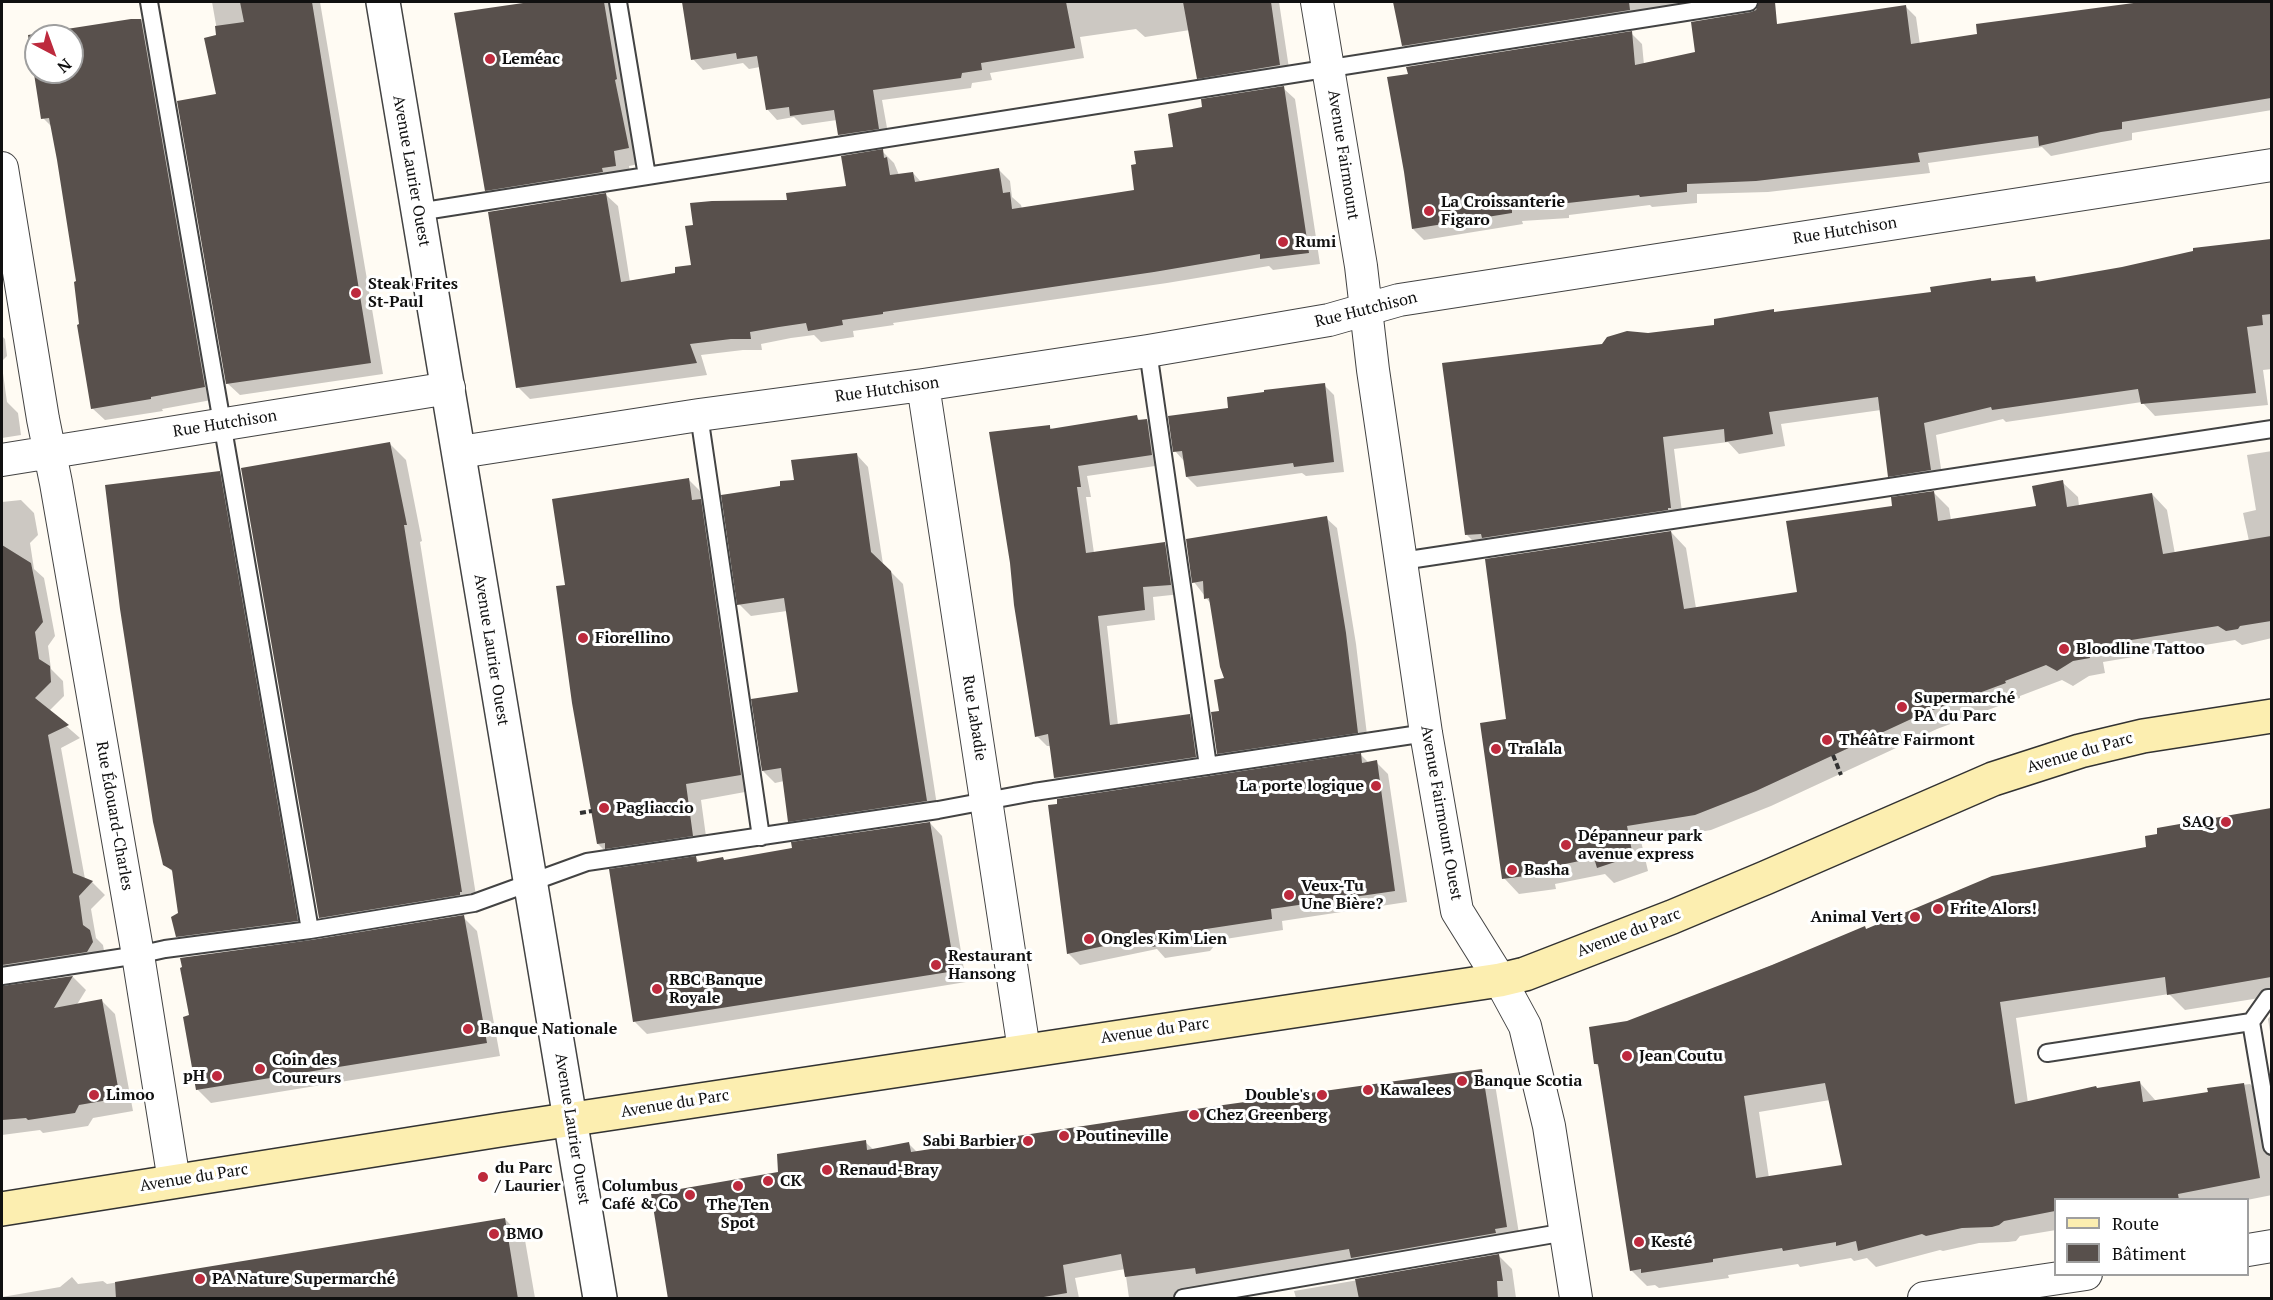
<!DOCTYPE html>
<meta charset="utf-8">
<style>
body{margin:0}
#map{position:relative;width:2273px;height:1300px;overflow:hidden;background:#fffbf3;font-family:"PT Serif",serif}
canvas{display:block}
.frame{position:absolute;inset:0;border:3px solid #101010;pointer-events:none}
.legend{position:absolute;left:2054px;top:1198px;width:195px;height:78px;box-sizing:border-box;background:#fff;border:2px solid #9f9f9f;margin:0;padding:8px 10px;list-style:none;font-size:18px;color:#101010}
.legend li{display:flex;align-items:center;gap:12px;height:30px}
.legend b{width:30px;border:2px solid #9f9f9f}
.north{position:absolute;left:24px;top:24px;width:60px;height:60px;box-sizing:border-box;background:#fff;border:2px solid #9f9f9f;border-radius:50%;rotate:139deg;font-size:16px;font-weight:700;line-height:24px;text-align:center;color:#101010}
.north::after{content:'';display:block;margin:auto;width:21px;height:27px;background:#bd2a3d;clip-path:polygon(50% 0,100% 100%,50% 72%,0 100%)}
</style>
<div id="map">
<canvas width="2273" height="1300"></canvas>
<div class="frame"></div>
<ul class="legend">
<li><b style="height:8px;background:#fceeb0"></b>Route</li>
<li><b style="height:16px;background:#58504c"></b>Bâtiment</li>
</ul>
<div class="north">N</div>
</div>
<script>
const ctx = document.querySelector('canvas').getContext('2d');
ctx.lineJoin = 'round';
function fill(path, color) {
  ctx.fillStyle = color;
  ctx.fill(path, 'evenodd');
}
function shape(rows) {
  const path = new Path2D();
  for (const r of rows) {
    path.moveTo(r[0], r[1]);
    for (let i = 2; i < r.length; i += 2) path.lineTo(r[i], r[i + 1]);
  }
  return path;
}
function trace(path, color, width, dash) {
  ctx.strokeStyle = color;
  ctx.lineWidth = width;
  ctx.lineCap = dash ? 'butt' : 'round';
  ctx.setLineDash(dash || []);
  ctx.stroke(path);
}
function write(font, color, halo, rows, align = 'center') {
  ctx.font = font + ' "PT Serif",serif';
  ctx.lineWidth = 6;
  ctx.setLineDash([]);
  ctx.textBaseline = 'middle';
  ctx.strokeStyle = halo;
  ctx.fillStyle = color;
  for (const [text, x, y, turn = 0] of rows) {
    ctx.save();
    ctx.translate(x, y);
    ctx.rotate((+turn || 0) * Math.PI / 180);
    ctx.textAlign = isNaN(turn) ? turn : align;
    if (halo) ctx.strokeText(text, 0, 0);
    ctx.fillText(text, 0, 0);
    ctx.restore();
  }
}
fill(shape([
 [212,2,320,2,383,374,240,395,227,383,218,36],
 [540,2,611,2,644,163,629,166,631,181,502,206,486,190,456,15],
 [684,2,1279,2,1290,75,1209,88,1198,78,1190,30,1145,37,1136,29,1080,37,1084,58,990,73,992,80,972,83,971,88,882,100,889,139,850,145,839,135,837,120,802,125,794,117,777,120,767,109,760,67,749,69,743,63,703,70,693,59],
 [1395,2,1761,2,1761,4,1416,58,1403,45],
 [2147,2,2272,2,2272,110,2132,133,2132,140,2051,156,2042,147,1928,163,1930,173,1768,192,1697,194,1697,203,1652,207,1650,205,1569,215,1569,218,1522,221,1523,224,1424,240,1413,229,1631,33,1642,44,1644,65,1697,54,1763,27,1905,6,1916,17,1920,45],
 [141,19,153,31,217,399,162,409,163,411,105,420,92,408,81,325,78,282,53,128,43,118,30,36],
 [36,36,72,36,72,72,36,72],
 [1283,88,1295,99,1320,264,1273,270,1269,266,1167,283,893,323,894,325,853,331,854,337,821,342,814,335,791,338,761,344,762,350,743,350,701,355,707,375,530,399,518,387,606,195,618,206,630,282,676,274,693,266,788,201,848,187,882,151,894,163,899,175,913,173,922,183,998,169,1010,181,1012,197,1021,205,1022,209,1136,191,1174,148],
 [2272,240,2272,369,2263,370,2268,405,2155,416,2142,402,2006,422,2003,419,1936,435,1943,482,1903,488,1890,476,1881,410,1781,424,1785,446,1739,454,1728,442,1674,449,1683,520,1479,547,1467,535,1603,345,1648,334,1715,327,1773,311,1776,313,1932,293,1991,279,1993,282,2034,277,2040,283,2122,268,2195,252,2195,250],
 [2,336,5,339,7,356,2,361],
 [2,366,7,402,18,413,21,435,2,438],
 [1324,385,1334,395,1344,472,1306,476,1302,473,1197,487,1187,477,1185,462,1175,451,1229,409],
 [1136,417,1141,421,1147,420,1157,431,1162,465,1087,476,1091,497,1086,497,1094,553,1164,544,1175,554,1181,594,1153,597,1155,620,1107,626,1118,725,1189,716,1200,726,1206,767,1066,788,1055,778,1051,746,1047,746,1037,736,1050,427,1053,430],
 [389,443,406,460,422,541,420,542,478,908,337,934,320,917],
 [2272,451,2272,638,2242,645,2235,640,2103,662,2105,673,2089,676,2073,686,2062,680,2020,696,2020,698,1937,729,1771,806,1711,830,1641,841,1648,871,1614,883,1605,874,1555,884,1556,889,1519,894,1504,878,1507,721,1671,532,1686,548,1696,608,1799,593,1894,507,1933,492,1949,508,1951,520,2037,508,2062,482,2078,497,2079,506,2152,494,2167,510,2175,554,2249,541,2243,513,2256,510,2247,455],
 [857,455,868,467,883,564,903,584,938,812,801,833,789,821,784,781,775,783,763,771,800,693,787,611,751,616,739,604,782,487],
 [219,472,230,484,308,932,188,947,177,936,180,913,174,873,164,864],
 [688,479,704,495,756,790,701,800,708,851,614,860,598,844,567,587],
 [21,500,34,513,38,535,30,543,34,569,44,578,55,636,48,646,51,669,63,681,64,696,49,711,80,738,61,748,85,879,92,882,105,895,91,909,96,938,103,945,105,956,14,979,2,988,73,977,86,990,76,1006,102,1001,115,1014,133,1111,93,1118,88,1126,43,1133,40,1130,2,1135,2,502],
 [1326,518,1337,528,1356,644,1368,743,1229,763,1218,753,1220,712,1226,679,1211,604,1194,582],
 [1361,755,1369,763,1376,762,1388,774,1407,902,1282,921,1283,930,1219,940,1210,951,1165,958,1157,949,1080,965,1068,953],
 [2272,811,2272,996,2185,1010,2169,994,2016,1018,2028,1103,2140,1083,2156,1101,2210,1094,2209,1089,2250,1084,2266,1100,2272,1131,2272,1195,2247,1200,2056,1200,2056,1230,2020,1236,2016,1241,2008,1242,1979,1243,1943,1251,1940,1250,1876,1267,1867,1258,1854,1261,1851,1258,1800,1267,1798,1264,1728,1275,1729,1278,1659,1288,1655,1285,1647,1286,1631,1270,1600,1068,1596,1064,1627,1023,1865,928,1867,930,2148,849,2159,835,2159,830],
 [1830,1100,1844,1167,1769,1178,1759,1112],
 [930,823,942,836,966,982,647,1034,635,1022,696,858,701,863,723,859,725,861],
 [463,917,477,931,500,1056,211,1103,197,1089,184,968,312,942],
 [2272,1014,2272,1044,2268,1019],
 [1481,1071,1495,1084,1520,1240,1206,1298,1129,1298,1125,1269,1075,1278,1079,1298,670,1298,780,1173,865,1142,874,1150,909,1144,917,1152],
 [505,1219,525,1240,535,1298,2,1298,2,1297,60,1287,72,1277,78,1284,103,1281,107,1284],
 [1499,1256,1512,1269,1516,1298,1296,1298,1294,1291]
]), '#0003');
fill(shape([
 [240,2,312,2,371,363,226,384,177,101,216,94,204,38,216,35,215,26,244,22],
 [530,2,604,2,617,79,615,80,629,148,614,151,616,166,602,168,603,172,485,191,454,13],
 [682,2,1066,2,1075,48,981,63,982,70,962,73,961,78,873,90,879,129,838,135,834,110,790,116,789,107,766,110,757,56,737,59,736,53,691,60],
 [1183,2,1271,2,1280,65,1197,79],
 [1393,2,1629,2,1630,10,1402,46],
 [1759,2,1775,2,1777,24,1906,5,1911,44,1977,34,1976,24,2141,2,2271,2,2271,98,2122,122,2122,129,2101,132,2039,146,2038,136,1918,153,1920,162,1756,181,1687,184,1687,192,1640,197,1639,195,1559,204,1559,207,1512,210,1512,213,1412,229,1404,172,1387,77,1408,74,1406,67,1632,31,1635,65,1695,52,1691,22,1751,12,1756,10],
 [131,19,141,19,205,387,151,397,151,399,91,409,77,325,79,324,74,282,76,281,57,160,49,118,41,119,28,35],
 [36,36,72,36,72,72,36,72],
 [1284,86,1309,253,1260,259,1260,254,1154,272,883,312,883,314,842,320,843,325,808,331,806,323,779,327,750,332,751,339,731,339,690,344,697,363,516,388,488,212,606,193,621,282,675,273,675,267,691,265,685,226,693,225,690,203,712,201,787,200,786,193,846,186,841,156,883,149,884,158,887,157,890,175,913,172,915,182,999,168,1003,193,1010,192,1012,209,1134,190,1131,165,1136,164,1134,151,1173,147,1168,114,1202,107,1201,99],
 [2271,239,2271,314,2262,315,2263,325,2247,327,2256,393,2141,404,2138,389,1992,410,1991,407,1924,423,1931,470,1888,477,1878,397,1769,412,1773,434,1725,442,1724,429,1663,437,1671,508,1668,508,1668,510,1482,538,1481,534,1465,535,1442,363,1602,344,1607,337,1627,331,1648,333,1714,325,1714,319,1774,309,1774,312,1931,292,1930,287,1991,278,1991,281,2035,276,2036,282,2122,267,2193,251,2193,248],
 [1325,383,1334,462,1294,467,1293,463,1186,477,1182,451,1173,452,1168,416,1228,408,1227,397,1264,392,1264,390],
 [1137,415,1138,420,1147,419,1152,455,1078,466,1081,487,1077,487,1086,553,1165,542,1171,585,1143,587,1145,610,1098,616,1110,725,1190,714,1196,757,1054,778,1048,734,1035,737,1014,605,1010,563,989,432,1050,425,1050,429],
 [390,442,407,525,404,525,462,892,460,892,460,895,319,918,241,468],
 [857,453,871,552,891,571,927,801,788,822,781,768,762,771,751,699,798,692,784,598,737,605,721,495,780,486,780,481,794,480,791,460],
 [220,471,298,921,176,937,171,917,178,913,175,892,172,870,163,865,153,822,120,609,105,485],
 [689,478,692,500,701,499,741,775,686,784,693,836,605,849,605,843,597,844,572,703,556,586,565,585,552,499],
 [2063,480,2067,507,2152,493,2163,554,2271,536,2271,621,2240,626,2238,629,2226,631,2218,626,2088,647,2090,658,2073,661,2057,671,2046,665,2005,681,2006,683,1922,714,1756,791,1695,815,1627,826,1633,856,1597,868,1594,858,1541,869,1541,874,1502,879,1480,723,1506,719,1485,559,1671,531,1684,609,1797,592,1786,521,1892,506,1891,497,1934,491,1938,521,2036,506,2032,486],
 [1327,516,1346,633,1358,733,1217,754,1211,712,1219,711,1214,680,1224,678,1220,667,1209,598,1204,599,1203,581,1192,583,1186,539],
 [2,545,31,563,43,622,35,632,39,659,50,666,51,682,35,698,69,725,48,735,73,873,93,881,79,896,83,925,90,930,93,942,87,952,2,965],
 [1361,753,1362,763,1377,760,1395,891,1271,909,1272,919,1206,929,1197,939,1152,947,1150,936,1067,954,1048,805,1057,804,1057,799],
 [2271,808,2271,977,2167,995,2165,977,2000,1002,2015,1104,2096,1086,2097,1088,2140,1081,2143,1102,2208,1092,2207,1088,2244,1083,2260,1178,2178,1194,2179,1200,2055,1200,2055,1211,2004,1221,1999,1225,1992,1227,1962,1228,1926,1236,1922,1234,1858,1251,1856,1241,1836,1246,1836,1242,1783,1251,1782,1248,1713,1259,1713,1262,1641,1273,1641,1269,1630,1271,1598,1064,1594,1064,1589,1027,1627,1021,1772,965,1865,926,1866,929,1992,876,2146,847,2145,836,2157,834,2157,828],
 [1825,1083,1842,1165,1756,1178,1744,1096],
 [930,822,955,971,633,1022,609,869,696,856,697,862,723,857,724,860,792,848,791,842],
 [464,915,487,1043,196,1090,183,1017,189,1015,180,968,182,967,180,958,311,940],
 [73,976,54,1008,102,999,120,1098,79,1105,75,1113,28,1120,26,1118,2,1120,2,986],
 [1482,1069,1507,1227,1495,1229,1496,1233,1351,1258,1349,1249,1196,1274,1195,1268,1125,1277,1121,1254,1063,1265,1067,1293,1032,1299,668,1299,651,1194,778,1172,777,1154,866,1140,867,1150,909,1142,911,1152,1216,1106],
 [505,1218,518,1299,116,1299,115,1282],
 [1499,1254,1503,1281,1497,1281,1498,1299,1359,1299,1355,1279]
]), '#58504c');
const service = shape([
 [149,2,310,930],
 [618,2,647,176,1749,2],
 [418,212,647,176],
 [1148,351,1208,766],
 [699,415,761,837],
 [1402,561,2272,429],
 [2,976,138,955,165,949,310,930,474,903,587,862,938,810,1034,792,1426,733],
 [2272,998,2268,998,2251,1022,2272,1146],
 [2047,1053,2251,1022],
 [1183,1298,1566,1232]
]);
const minor = shape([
 [1317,2,1361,266,1373,370,1426,733,1457,911,1500,980,1525,1026,1549,1126,1576,1298],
 [2,168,43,419,56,483,138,955,174,1181],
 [923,385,1024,1050],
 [460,452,699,415,923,385,1148,351,1329,320,1399,300,2272,165],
 [2,460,449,388],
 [2248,1250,2272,1246],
 [1924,1298,2086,1274]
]);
const tertiary = shape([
 [383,2,600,1298]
]);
const secondary = shape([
 [2,1209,500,1130,1500,980,1525,974,1672,917,1765,878,1993,779,2080,751,2143,736,2272,716]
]);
trace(service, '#434343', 20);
trace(minor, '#434343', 34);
trace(tertiary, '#434343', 36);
trace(secondary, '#323232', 36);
trace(shape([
 [1833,755,1841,775],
 [580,813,592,811]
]), '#323232', 4, [6, 3]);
trace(service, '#fff', 16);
trace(minor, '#fff', 32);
trace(tertiary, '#fff', 33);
trace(secondary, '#fceeb0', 33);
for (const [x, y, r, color] of [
 [490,59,6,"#bd2a3d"],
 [1429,211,6,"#bd2a3d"],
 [1283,242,6,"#bd2a3d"],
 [356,293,6,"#bd2a3d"],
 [583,638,6,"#bd2a3d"],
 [2064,649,6,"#bd2a3d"],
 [1902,707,6,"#bd2a3d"],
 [1827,740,6,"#bd2a3d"],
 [1496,749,6,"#bd2a3d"],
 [1376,786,6,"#bd2a3d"],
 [604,808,6,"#bd2a3d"],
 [2226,822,6,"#bd2a3d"],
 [1566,845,6,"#bd2a3d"],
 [1512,870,6,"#bd2a3d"],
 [1289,895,6,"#bd2a3d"],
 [1938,909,6,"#bd2a3d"],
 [1915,917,6,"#bd2a3d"],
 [1089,939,6,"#bd2a3d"],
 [936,965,6,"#bd2a3d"],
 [657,989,6,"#bd2a3d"],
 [468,1029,6,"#bd2a3d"],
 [1627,1056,6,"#bd2a3d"],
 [260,1069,6,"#bd2a3d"],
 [217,1076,6,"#bd2a3d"],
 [1462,1081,6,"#bd2a3d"],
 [1368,1090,6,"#bd2a3d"],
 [94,1095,6,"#bd2a3d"],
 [1322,1095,6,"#bd2a3d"],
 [1194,1115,6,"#bd2a3d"],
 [1064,1136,6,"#bd2a3d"],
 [1028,1141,6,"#bd2a3d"],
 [827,1170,6,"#bd2a3d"],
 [483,1177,6,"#bd2a3d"],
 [768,1181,6,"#bd2a3d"],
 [738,1186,6,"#bd2a3d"],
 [690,1195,6,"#bd2a3d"],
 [494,1234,6,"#bd2a3d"],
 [1639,1242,6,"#bd2a3d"],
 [200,1279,6,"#bd2a3d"]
]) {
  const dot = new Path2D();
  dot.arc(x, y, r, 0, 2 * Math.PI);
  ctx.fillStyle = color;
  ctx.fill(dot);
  trace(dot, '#fff', 2);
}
write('bold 16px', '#101010', '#fff', [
 ["Leméac",502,59],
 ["La Croissanterie",1441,202],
 ["Figaro",1441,220],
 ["Rumi",1295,242],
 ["Steak Frites",368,284],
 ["St-Paul",368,302],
 ["Fiorellino",595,638],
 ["Bloodline Tattoo",2076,649],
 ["Supermarché",1914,698],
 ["PA du Parc",1914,716],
 ["Théâtre Fairmont",1839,740],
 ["Tralala",1508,749],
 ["La porte logique",1364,786,"right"],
 ["Pagliaccio",616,808],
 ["SAQ",2214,822,"right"],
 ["Dépanneur park",1578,836],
 ["avenue express",1578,854],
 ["Basha",1524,870],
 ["Veux-Tu",1301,886],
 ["Une Bière?",1301,904],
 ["Frite Alors!",1950,909],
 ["Animal Vert",1903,917,"right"],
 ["Ongles Kim Lien",1101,939],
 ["Restaurant",948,956],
 ["Hansong",948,974],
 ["RBC Banque",669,980],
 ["Royale",669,998],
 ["Banque Nationale",480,1029],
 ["Jean Coutu",1639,1056],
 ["Coin des",272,1060],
 ["Coureurs",272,1078],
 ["pH",205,1076,"right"],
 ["Banque Scotia",1474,1081],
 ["Kawalees",1380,1090],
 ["Limoo",106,1095],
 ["Double's",1310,1095,"right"],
 ["Chez Greenberg",1206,1115],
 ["Poutineville",1076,1136],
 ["Sabi Barbier",1016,1141,"right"],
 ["du Parc",495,1168],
 ["/ Laurier",495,1186],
 ["Renaud-Bray",839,1170],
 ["CK",780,1181],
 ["Columbus",678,1186,"right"],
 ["Café & Co",678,1204,"right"],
 ["The Ten",738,1205,"center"],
 ["Spot",738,1223,"center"],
 ["BMO",506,1234],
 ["Kesté",1651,1242],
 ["PA Nature Supermarché",212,1279]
], 'left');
write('16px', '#101010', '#fff', [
 ["Avenue Fairmount",1343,155,81],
 ["Avenue Laurier Ouest",411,171,80],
 ["Rue Hutchison",1845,231,-9],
 ["Rue Hutchison",1366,310,-14],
 ["Rue Hutchison",887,390,-8],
 ["Rue Hutchison",225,424,-9],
 ["Avenue Laurier Ouest",491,650,81],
 ["Rue Labadie",974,718,81],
 ["Avenue du Parc",2080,753,-16],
 ["Avenue Fairmount Ouest",1441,813,80],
 ["Rue Édouard-Charles",114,816,80],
 ["Avenue du Parc",1629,933,-21],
 ["Avenue du Parc",1155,1031,-8],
 ["Avenue du Parc",675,1104,-9],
 ["Avenue Laurier Ouest",572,1129,81],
 ["Avenue du Parc",194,1178,-9]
]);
</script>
